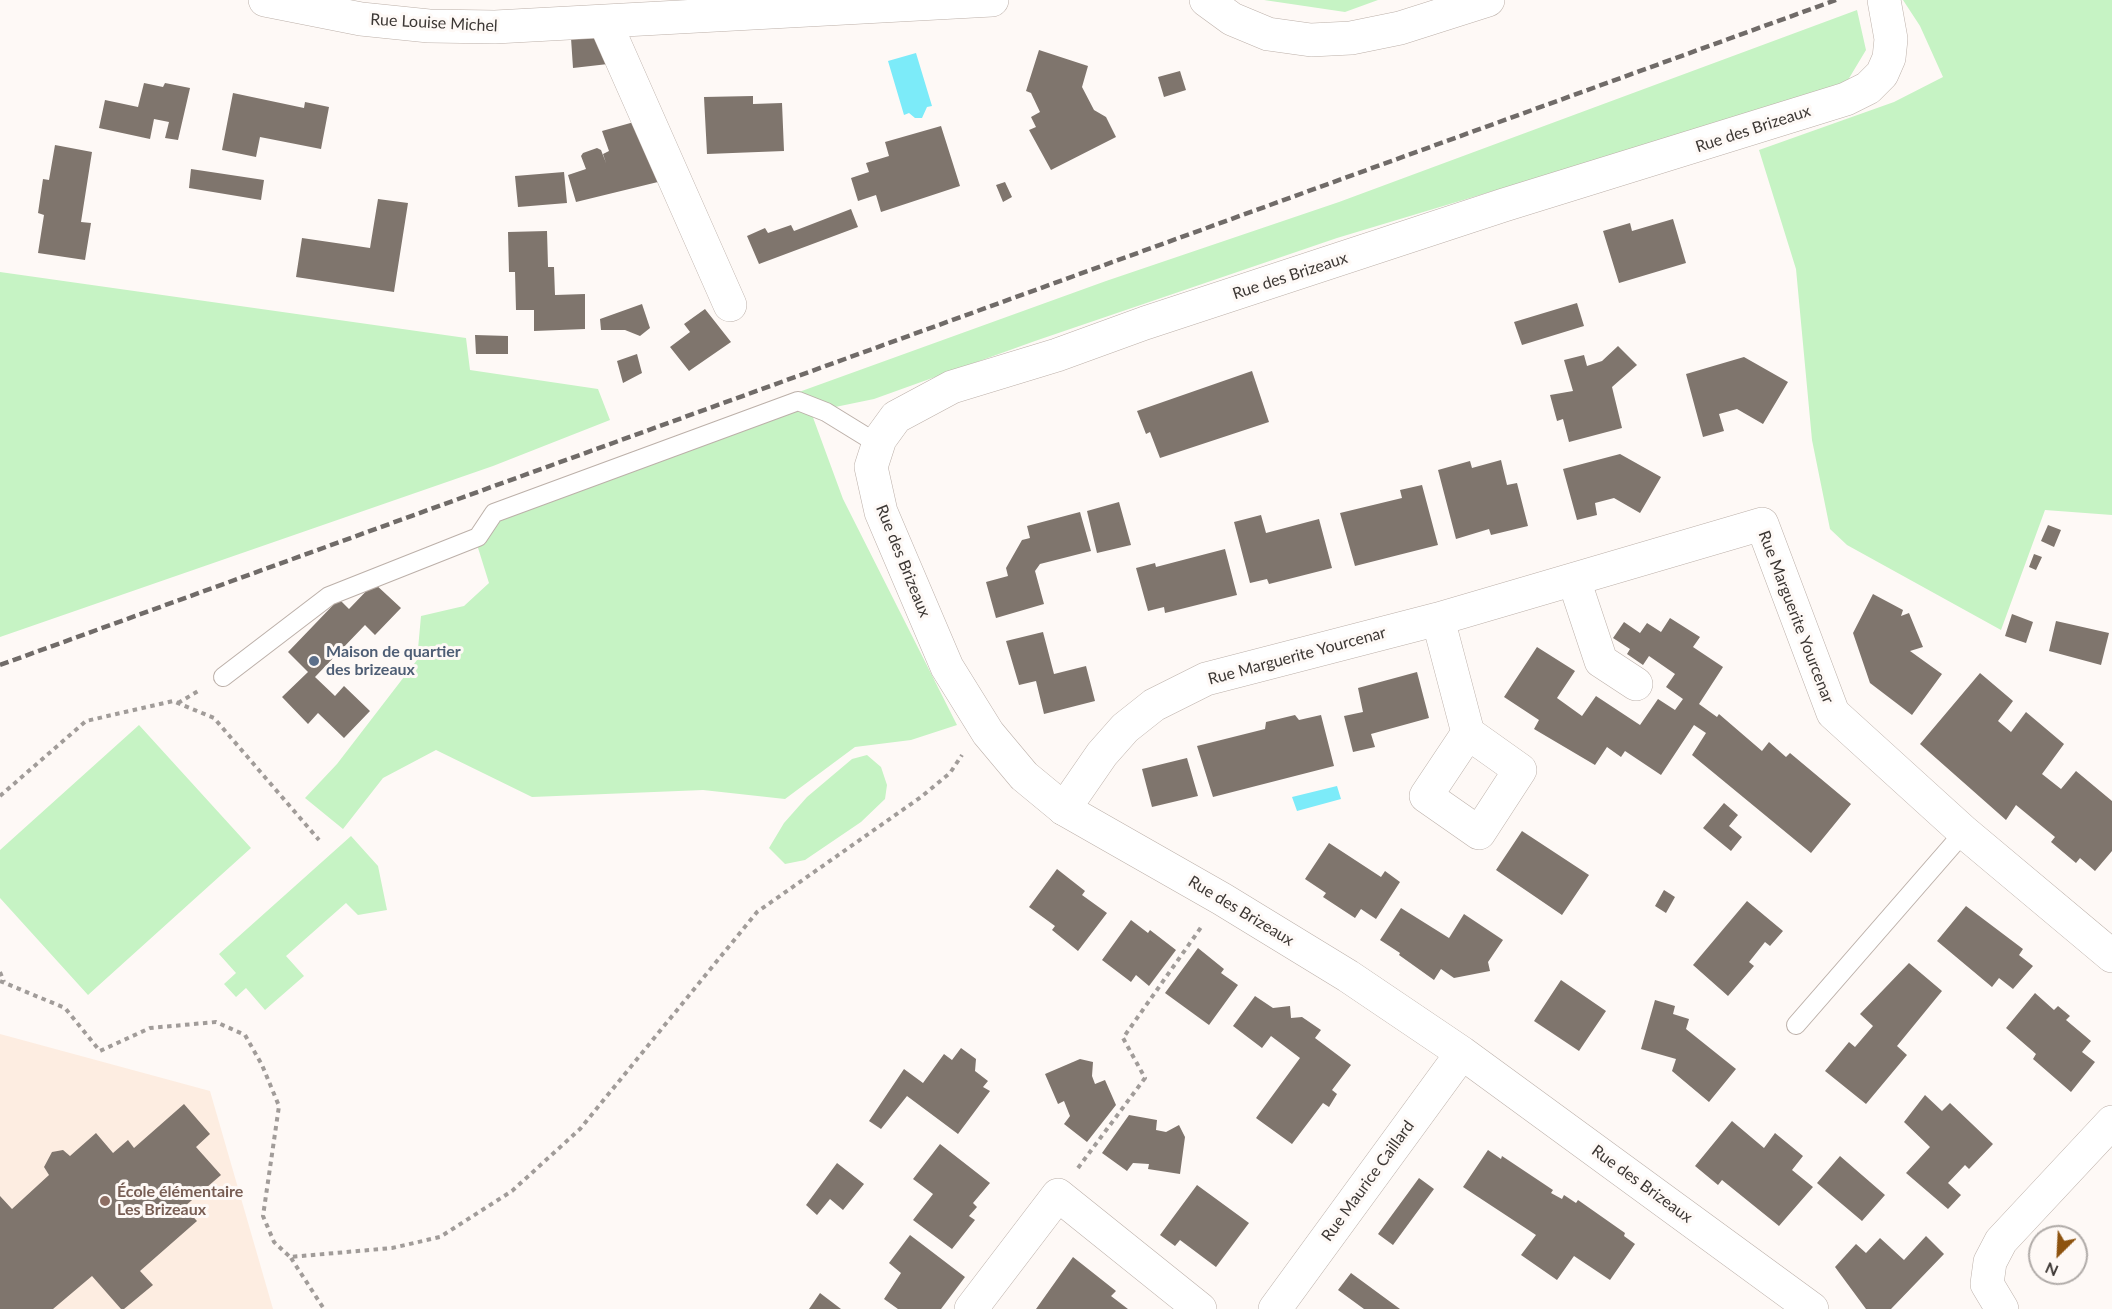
<!DOCTYPE html>
<meta charset="utf-8">
<style>
body{margin:0}
#map{position:relative;width:2112px;height:1309px;overflow:hidden;background:#fef9f6;font-family:Lato,sans-serif}
canvas{display:block}
.north{position:absolute;left:2028px;top:1225px;width:60px;height:60px;box-sizing:border-box;background:#fef9f6;border:2px solid #b0aba8;border-radius:50%;rotate:204deg;font-size:16px;font-weight:700;line-height:24px;text-align:center;color:#3c3734}
.north::after{content:'';display:block;margin:auto;width:21px;height:27px;background:#8d530f;clip-path:polygon(50% 0,100% 100%,50% 72%,0 100%)}
</style>
<div id="map">
<canvas width="2112" height="1309"></canvas>
<div class="north">N</div>
</div>
<script>
const ctx = document.querySelector('canvas').getContext('2d');
ctx.lineJoin = 'round';
function fill(path, color) {
  ctx.fillStyle = color;
  ctx.fill(path, 'evenodd');
}
function shape(rows) {
  const path = new Path2D();
  for (const r of rows) {
    path.moveTo(r[0], r[1]);
    for (let i = 2; i < r.length; i += 2) path.lineTo(r[i], r[i + 1]);
  }
  return path;
}
function trace(path, color, width, dash) {
  ctx.strokeStyle = color;
  ctx.lineWidth = width;
  ctx.lineCap = dash ? 'butt' : 'round';
  ctx.setLineDash(dash || []);
  ctx.stroke(path);
}
function write(font, color, halo, rows, align = 'center') {
  ctx.font = font + ' Lato,sans-serif';
  ctx.lineWidth = 6;
  ctx.setLineDash([]);
  ctx.textBaseline = 'middle';
  ctx.strokeStyle = halo;
  ctx.fillStyle = color;
  for (const [text, x, y, turn = 0] of rows) {
    ctx.save();
    ctx.translate(x, y);
    ctx.rotate((+turn || 0) * Math.PI / 180);
    ctx.textAlign = isNaN(turn) ? turn : align;
    if (halo) ctx.strokeText(text, 0, 0);
    ctx.fillText(text, 0, 0);
    ctx.restore();
  }
}
fill(shape([
 [0,1034,210,1091,273,1309,0,1309]
]), '#fdede1');
fill(shape([
 [1264,0,1378,0,1345,12],
 [1903,0,2112,0,2112,515,2045,510,2001,630,1847,545,1830,529,1812,440,1796,269,1759,150,1894,102,1943,77,1920,26],
 [1857,10,1866,50,1845,85,1337,238,1035,341,874,399,811,412,843,499,957,725,911,740,855,747,785,799,703,790,532,797,436,750,383,778,343,829,305,798,337,764,417,660,421,616,464,606,489,583,474,535,484,510,763,405,1106,281,1339,202],
 [0,272,466,338,470,370,598,389,610,420,493,466,0,637],
 [139,725,251,848,88,995,0,898,0,850],
 [867,755,881,767,887,785,885,799,861,822,805,860,785,864,769,848,784,823,807,797,852,759],
 [351,836,378,866,387,910,358,915,346,903,286,956,304,976,265,1010,246,988,236,997,224,984,236,973,219,954]
]), '#c6f3c4');
fill(shape([
 [916,53,932,106,927,107,922,118,915,118,909,113,904,115,888,61],
 [1337,786,1341,799,1297,811,1292,797]
]), '#7cebf9');
fill(shape([
 [595,36,608,64,573,68,571,38],
 [1039,50,1088,66,1082,87,1094,110,1106,117,1116,137,1051,170,1029,130,1036,127,1031,117,1040,112,1031,93,1026,91],
 [1180,71,1186,90,1164,97,1158,77],
 [144,83,163,87,165,83,190,88,178,140,165,138,169,122,154,119,150,139,99,128,105,100,138,107],
 [233,93,304,108,305,102,329,107,321,149,260,137,256,157,222,150],
 [753,96,753,104,782,103,784,151,707,154,704,97],
 [634,122,662,181,576,202,568,175,586,169,581,156,583,153,597,148,601,150,606,163,603,154,609,151,602,131],
 [941,126,960,186,881,212,876,195,858,201,851,178,869,172,866,163,889,156,885,142],
 [55,145,92,152,81,222,91,223,85,260,38,253,44,215,38,213,43,179,49,180],
 [191,169,264,180,261,200,189,188],
 [564,172,567,203,518,207,515,176],
 [1005,182,1012,197,1003,202,996,185],
 [378,199,408,203,394,292,296,277,302,238,370,248],
 [851,209,858,227,759,264,747,236,765,228,768,233,791,225,794,231],
 [1673,219,1686,263,1619,283,1603,231,1630,223,1632,231],
 [547,231,548,267,554,267,555,295,585,294,585,329,534,331,534,310,516,310,515,272,509,272,508,232],
 [1577,303,1584,326,1522,345,1514,322],
 [642,304,650,328,640,336,625,330,601,330,600,319],
 [705,309,731,342,689,371,670,347,690,332,684,324],
 [475,335,508,336,508,354,476,354],
 [1618,346,1637,365,1612,387,1622,428,1569,442,1563,419,1557,421,1550,395,1573,391,1564,360,1584,355,1587,366,1602,361],
 [637,354,642,373,623,383,617,361],
 [1744,357,1788,382,1763,424,1737,409,1719,414,1724,431,1703,437,1686,374],
 [1252,371,1269,422,1160,458,1150,432,1146,434,1137,411],
 [1620,454,1661,477,1640,513,1614,498,1595,503,1597,515,1577,520,1563,469],
 [1501,460,1507,485,1517,483,1528,526,1491,535,1489,529,1456,539,1438,470,1470,461,1472,468],
 [1422,485,1438,545,1355,566,1340,513,1402,498,1400,490],
 [1119,502,1131,545,1097,553,1087,511],
 [1080,512,1091,551,1040,564,1035,571,1044,604,996,618,986,582,1008,576,1006,568,1022,540,1030,538,1027,526],
 [1261,515,1266,533,1319,519,1332,568,1269,584,1267,579,1250,583,1234,522],
 [2048,525,2061,530,2054,547,2041,541],
 [1225,549,1237,595,1165,613,1164,607,1148,611,1136,568,1155,563,1156,567],
 [2034,554,2042,557,2036,570,2029,567],
 [374,583,401,608,375,635,365,625,315,677,335,696,344,686,370,711,344,738,318,713,308,724,282,697,308,672,288,652,339,599,349,609],
 [1873,594,1903,610,1901,616,1909,613,1923,647,1910,651,1942,674,1912,715,1870,683,1853,633],
 [2012,614,2033,622,2026,643,2005,636],
 [1670,618,1700,637,1693,647,1723,667,1699,704,1717,717,1719,714,1762,751,1769,742,1786,757,1790,753,1851,804,1811,853,1692,755,1706,733,1694,725,1661,775,1625,751,1621,757,1607,747,1595,765,1534,729,1539,720,1504,697,1537,647,1575,671,1557,698,1582,716,1596,696,1640,725,1658,699,1675,710,1683,699,1666,687,1675,674,1649,656,1643,665,1627,654,1630,649,1613,638,1624,622,1640,633,1647,623,1661,632],
 [2056,621,2109,633,2101,665,2049,651],
 [1043,632,1054,674,1086,666,1095,701,1044,714,1036,681,1019,685,1006,641],
 [1417,672,1429,718,1371,734,1375,747,1353,752,1344,716,1363,712,1358,688],
 [1980,673,2013,701,1998,721,2011,732,2026,712,2064,744,2042,774,2061,789,2076,771,2112,801,2112,851,2095,871,2080,858,2076,863,2051,842,2055,837,2016,805,2006,820,1920,744],
 [1295,715,1299,720,1321,715,1334,766,1213,797,1197,746,1265,729,1266,722],
 [1187,758,1198,796,1152,807,1142,769],
 [1724,803,1738,815,1729,826,1742,837,1731,851,1703,828],
 [1522,831,1589,875,1562,915,1496,870],
 [1329,843,1381,877,1385,871,1400,882,1376,919,1361,909,1355,918,1323,897,1326,893,1305,879],
 [1057,869,1085,891,1082,895,1107,913,1078,951,1052,930,1055,926,1029,907],
 [1664,890,1675,897,1666,913,1655,906],
 [1747,901,1783,931,1770,946,1765,942,1749,962,1754,966,1728,996,1693,965],
 [1966,906,2023,949,2019,955,2033,966,2013,989,1999,978,1992,987,1937,941],
 [1401,908,1449,938,1464,914,1503,940,1488,962,1490,971,1454,978,1441,969,1434,980,1399,955,1400,953,1380,940],
 [1131,920,1148,933,1150,930,1176,950,1149,986,1136,975,1131,982,1102,960],
 [1198,948,1224,969,1221,973,1238,985,1209,1025,1165,993],
 [1909,963,1942,991,1897,1046,1907,1055,1866,1104,1825,1071,1849,1042,1855,1047,1873,1026,1860,1014],
 [1561,980,1606,1011,1579,1051,1534,1021],
 [2035,993,2054,1010,2058,1006,2070,1016,2066,1020,2091,1041,2082,1052,2095,1062,2071,1092,2033,1059,2036,1054,2006,1028],
 [1255,996,1273,1008,1290,1006,1291,1018,1302,1017,1321,1030,1315,1038,1351,1065,1332,1090,1337,1094,1329,1107,1323,1103,1292,1144,1256,1118,1300,1058,1271,1036,1262,1048,1233,1026],
 [1655,1000,1675,1006,1673,1014,1689,1019,1686,1029,1736,1069,1709,1102,1672,1071,1676,1059,1641,1049],
 [961,1048,976,1059,975,1071,988,1081,983,1087,990,1091,958,1134,907,1096,881,1129,869,1121,904,1069,923,1083,944,1054,952,1060],
 [1080,1059,1093,1062,1092,1076,1095,1084,1105,1080,1116,1105,1087,1142,1064,1124,1070,1116,1064,1101,1058,1104,1045,1074],
 [1925,1095,1942,1111,1950,1103,1993,1144,1969,1169,1965,1165,1948,1183,1961,1195,1948,1209,1906,1173,1930,1147,1904,1122],
 [184,1104,210,1134,196,1147,221,1175,184,1207,197,1221,140,1271,153,1285,124,1309,121,1309,92,1276,53,1309,0,1309,0,1196,12,1209,49,1175,44,1167,52,1152,63,1150,70,1156,96,1133,113,1153,128,1140,134,1148],
 [1129,1115,1157,1120,1156,1130,1166,1132,1179,1125,1185,1137,1180,1174,1148,1169,1149,1164,1133,1163,1127,1171,1102,1153],
 [1732,1121,1764,1148,1775,1133,1803,1156,1792,1170,1813,1187,1779,1226,1722,1180,1718,1185,1695,1166],
 [940,1144,990,1183,973,1203,977,1207,969,1216,975,1220,952,1249,913,1220,933,1194,913,1179],
 [1488,1150,1501,1159,1502,1156,1553,1190,1551,1193,1562,1199,1564,1195,1576,1203,1578,1200,1625,1233,1624,1236,1635,1244,1610,1280,1574,1256,1557,1280,1521,1255,1536,1235,1463,1187],
 [1840,1156,1885,1195,1862,1221,1817,1183],
 [837,1163,864,1184,843,1210,830,1199,817,1215,806,1205],
 [1419,1178,1434,1189,1393,1245,1378,1234],
 [1197,1185,1249,1223,1216,1267,1180,1240,1175,1246,1160,1235],
 [910,1235,965,1277,941,1309,898,1309,884,1299,901,1273,889,1263],
 [1926,1236,1944,1254,1891,1309,1866,1309,1835,1267,1856,1244,1866,1253,1880,1238,1904,1260],
 [1073,1257,1116,1291,1111,1296,1128,1309,1036,1309],
 [1351,1273,1400,1309,1364,1309,1338,1290],
 [820,1293,841,1309,809,1309]
]), '#7f756d');
const service = shape([
 [223,677,329,596,478,537,494,513,798,401,826,412,878,444],
 [1796,1025,1964,832]
]);
const minor = shape([
 [605,22,730,305],
 [1574,580,1601,661,1636,684],
 [1438,619,1468,733,1426,796,1479,833,1520,770,1468,733],
 [1064,809,1102,754,1125,728,1154,705,1206,679,1438,619,1762,524,1833,713,1964,832,2112,956],
 [971,1309,1058,1195,1200,1309],
 [2002,1309,1987,1284,1990,1262,2001,1241,2112,1122]
]);
const tertiary = shape([
 [265,0,361,19,429,26,495,27,992,0],
 [1206,0,1232,19,1268,34,1311,40,1351,38,1400,28,1488,0],
 [1275,1309,1462,1053],
 [1812,1309,1462,1053,1348,976,1222,899,1064,809,1024,776,988,733,947,667,881,512,871,467,880,439,896,417,952,387,1057,355,1145,323,1504,205,1846,99,1868,88,1882,74,1889,58,1891,39,1884,0]
]);
trace(service, '#bcb0a9', 20);
trace(minor, '#bcb0a9', 34);
trace(tertiary, '#bcb0a9', 34);
trace(shape([
 [178,703,200,690],
 [0,796,86,721,173,701,214,718,319,840],
 [0,972,4,982],
 [0,981,65,1008,100,1051,150,1028,216,1022,245,1035,262,1065,279,1106,263,1216,274,1242,290,1257,392,1248,440,1237,512,1191,580,1129,757,912,921,797,950,773,962,755],
 [1078,1168,1145,1078,1123,1038,1202,926],
 [291,1258,324,1309]
]), '#a19c99', 4, [4.5, 4.5]);
trace(service, '#fff', 18);
trace(minor, '#fff', 33);
trace(tertiary, '#fff', 33);
trace(shape([
 [0,665,1836,0]
]), '#706b68', 4.5, [9, 4.5]);
for (const [x, y, r, color] of [
 [314,661,6,"#5c6f8a"],
 [105,1201,6,"#8d6e63"]
]) {
  const dot = new Path2D();
  dot.arc(x, y, r, 0, 2 * Math.PI);
  ctx.fillStyle = color;
  ctx.fill(dot);
  trace(dot, '#fef9f6', 2);
}
write('16px', '#3c3734', '#fef9f6', [
 ["Rue Louise Michel",434,23,3],
 ["Rue des Brizeaux",1753,129,-18],
 ["Rue des Brizeaux",1290,276,-18],
 ["Rue des Brizeaux",903,561,68],
 ["Rue Marguerite Yourcenar",1796,617,69],
 ["Rue Marguerite Yourcenar",1297,656,-15],
 ["Rue des Brizeaux",1241,911,31],
 ["Rue Maurice Caillard",1368,1181,-54],
 ["Rue des Brizeaux",1642,1184,36]
]);
write('bold 16px', '#4e5e75', '#fef9f6', [
 ["Maison de quartier",326,652],
 ["des brizeaux",326,670]
], 'left');
write('bold 16px', '#785e54', '#fef9f6', [
 ["École élémentaire",117,1192],
 ["Les Brizeaux",117,1210]
], 'left');
</script>
